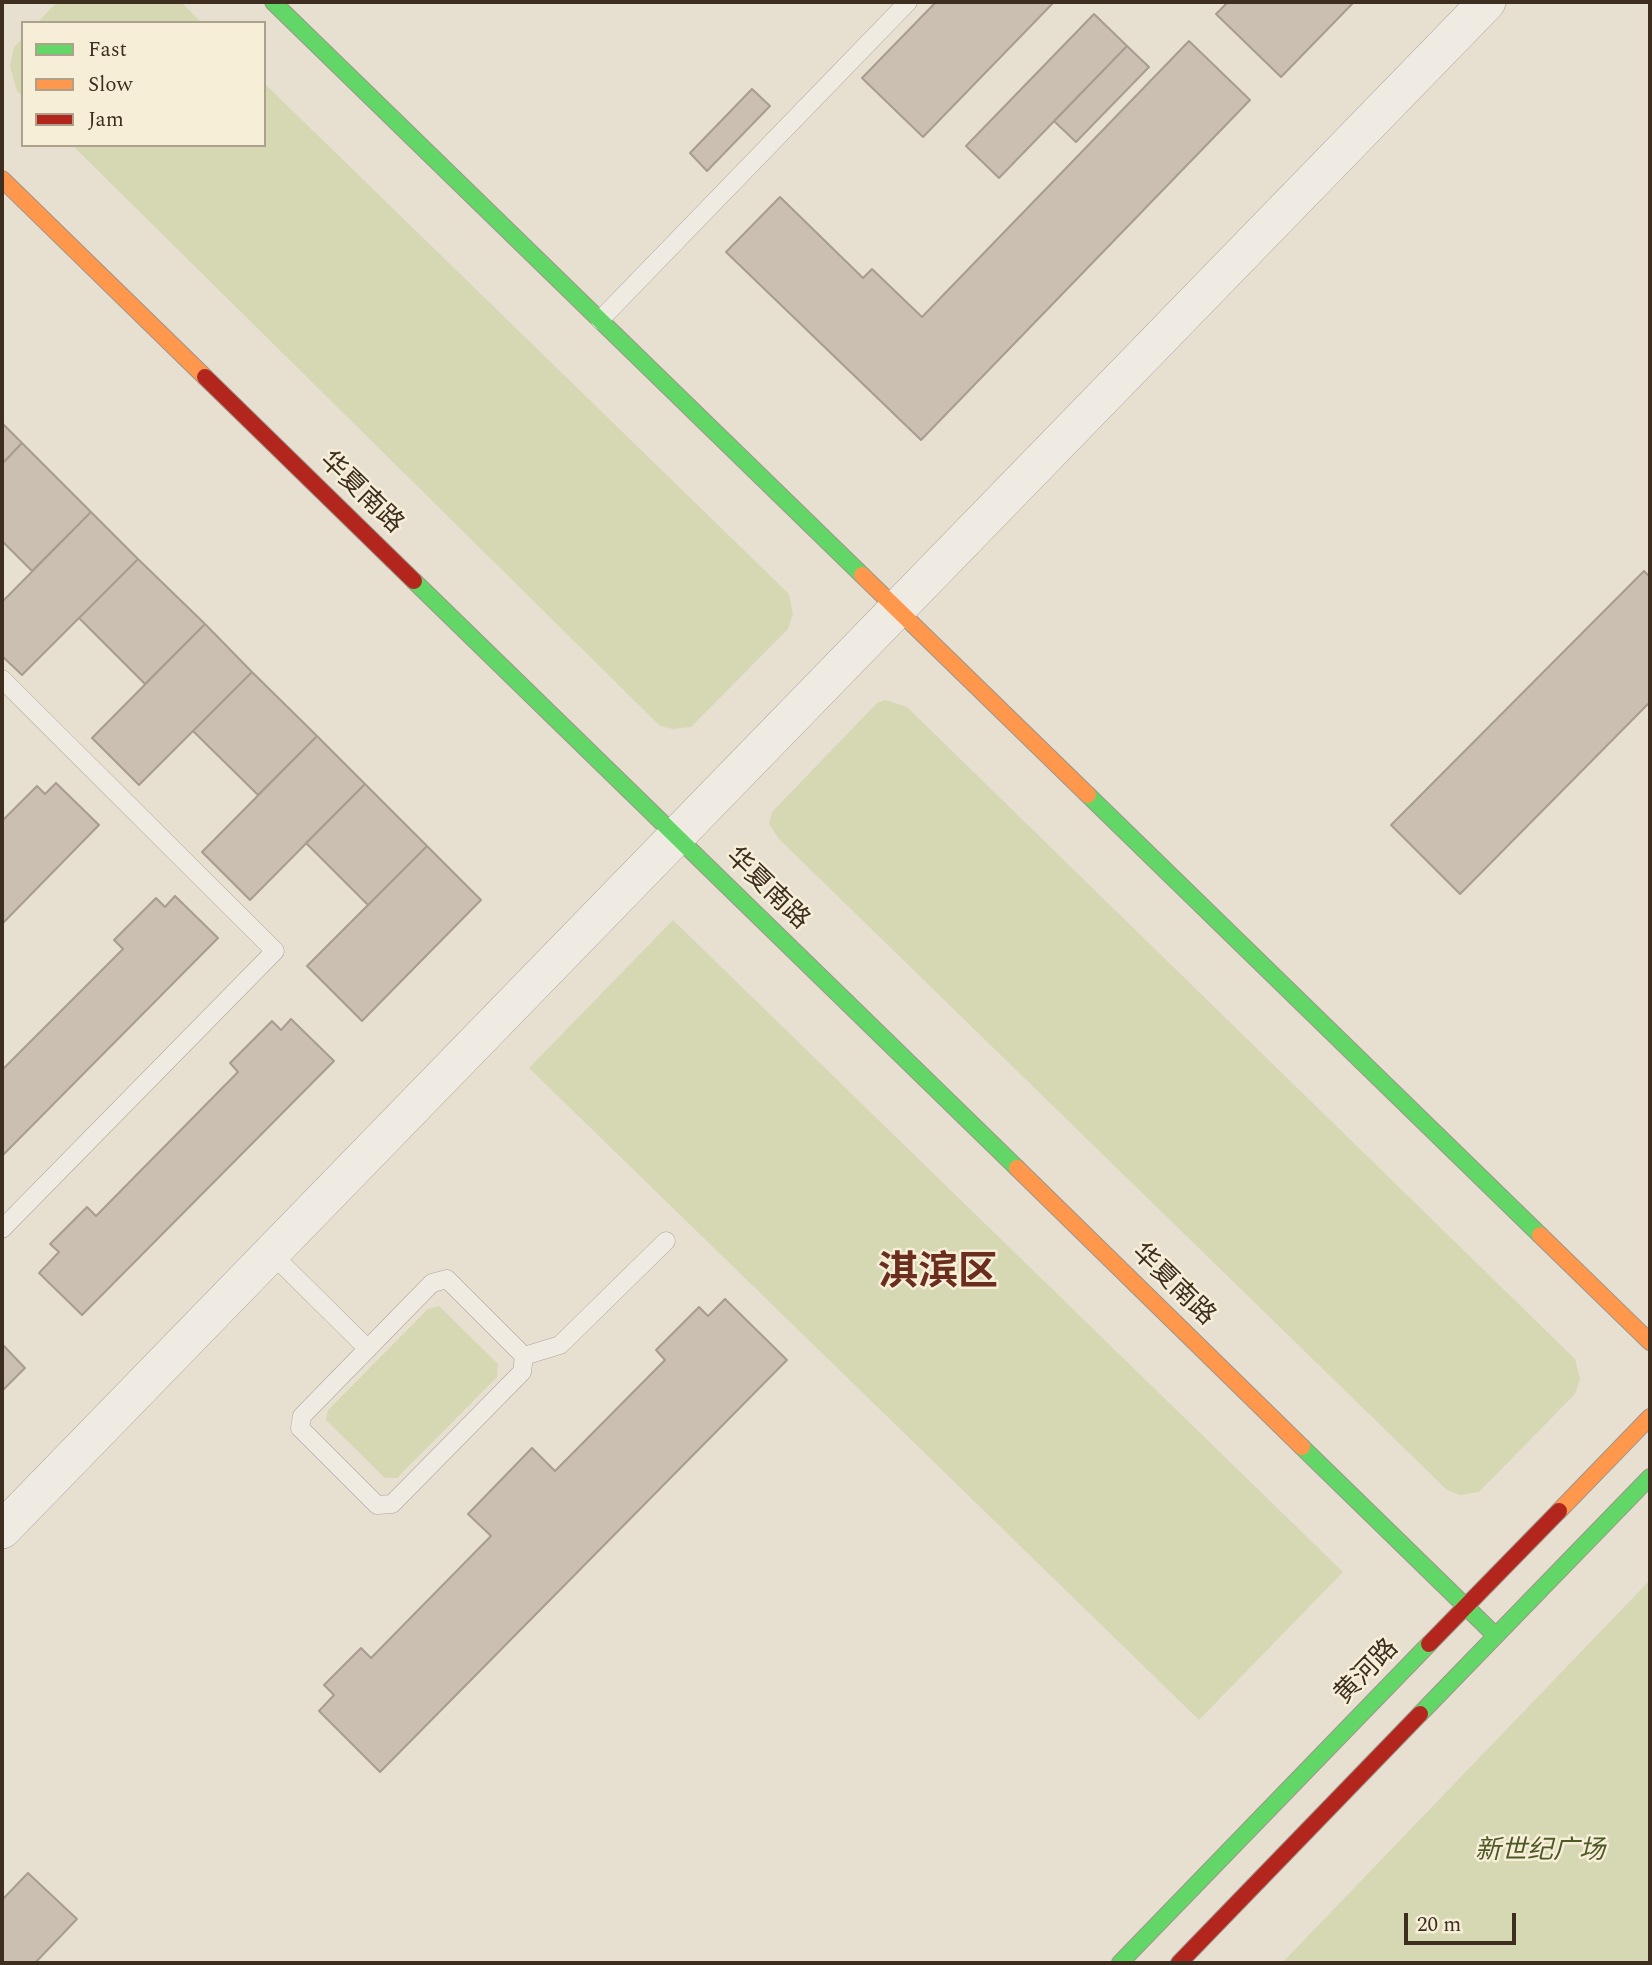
<!DOCTYPE html>
<meta charset="utf-8">
<style>
body{margin:0}
#map{position:relative;width:1652px;height:1965px;overflow:hidden;background:#e7e0d1;font-family:Spectral,serif}
canvas{display:block}
.frame{position:absolute;inset:0;border:4px solid #3d2e20;pointer-events:none}
.legend{position:absolute;left:21px;top:21px;width:245px;height:126px;box-sizing:border-box;background:#f7eed8;border:2px solid #ada18e;margin:0;padding:9px 12px;list-style:none;font-size:21px;color:#3d2e20}
.legend li{display:flex;align-items:center;gap:14px;height:35px}
.legend b{width:35px;border:2px solid #ada18e}
.scale{position:absolute;left:1404px;top:1913px;width:112px;height:32px;box-sizing:border-box;border:4px solid #3d2e20;border-top:0;padding-left:9px;font-size:21px;line-height:24px;white-space:nowrap;color:#3d2e20;-webkit-text-stroke:5px #f7eed8;paint-order:stroke}
</style>
<div id="map">
<canvas width="1652" height="1965"></canvas>
<div class="frame"></div>
<ul class="legend">
<li><b style="height:9px;background:#63d668"></b>Fast</li>
<li><b style="height:9px;background:#ff974d"></b>Slow</li>
<li><b style="height:9px;background:#b3261e"></b>Jam</li>
</ul>
<div class="scale">20 m</div>
</div>
<script>
const ctx = document.querySelector('canvas').getContext('2d');
ctx.lineJoin = 'round';
function fill(path, color) {
  ctx.fillStyle = color;
  ctx.fill(path, 'evenodd');
}
function shape(rows) {
  const path = new Path2D();
  for (const r of rows) {
    path.moveTo(r[0], r[1]);
    for (let i = 2; i < r.length; i += 2) path.lineTo(r[i], r[i + 1]);
  }
  return path;
}
function trace(path, color, width, dash) {
  ctx.strokeStyle = color;
  ctx.lineWidth = width;
  ctx.lineCap = dash ? 'butt' : 'round';
  ctx.setLineDash(dash || []);
  ctx.stroke(path);
}
function write(font, color, halo, rows, align = 'center') {
  ctx.font = font + ' Spectral,"Noto Sans SC",serif';
  ctx.lineWidth = 5;
  ctx.setLineDash([]);
  ctx.textBaseline = 'middle';
  ctx.strokeStyle = halo;
  ctx.fillStyle = color;
  for (const [text, x, y, turn = 0] of rows) {
    ctx.save();
    ctx.translate(x, y);
    ctx.rotate((+turn || 0) * Math.PI / 180);
    ctx.textAlign = isNaN(turn) ? turn : align;
    if (halo) ctx.strokeText(text, 0, 0);
    ctx.fillText(text, 0, 0);
    ctx.restore();
  }
}
fill(shape([
 [57,2,181,2,202,23,37,23],
 [23,38,23,97,17,91,10,67,14,47],
 [264,83,789,594,793,614,788,629,691,727,673,729,660,726,72,145,264,145],
 [885,700,907,707,1575,1359,1580,1379,1575,1394,1479,1492,1460,1495,1447,1490,779,839,769,824,772,812,877,703],
 [673,920,1343,1572,1199,1720,529,1068],
 [439,1306,498,1364,497,1377,397,1478,385,1478,326,1420,328,1410,428,1309],
 [1650,1580,1650,1963,1282,1963]
]), '#d6d7b3');
const building = shape([
 [936,2,1054,2,923,137,862,78,936,2],
 [1228,2,1354,2,1281,77,1216,14,1228,2],
 [1094,14,1127,46,999,178,966,146,1094,14],
 [1189,41,1250,100,921,440,726,252,780,197,863,278,872,269,922,317,1189,41],
 [1127,46,1149,67,1076,142,1054,121,1127,46],
 [752,89,770,106,707,171,690,153,752,89],
 [2,423,22,443,2,464,2,423],
 [22,443,91,512,32,571,2,541,2,464,22,443],
 [91,512,138,559,22,675,2,656,2,602,91,512],
 [138,559,205,624,145,684,79,618,138,559],
 [1644,571,1650,577,1650,702,1460,894,1391,825,1644,571],
 [205,624,252,672,139,785,92,738,205,624],
 [252,672,317,736,258,795,193,731,252,672],
 [317,736,365,784,250,900,202,852,317,736],
 [56,783,99,825,2,924,2,838,3,836,2,835,2,821,37,786,45,794,56,783],
 [365,784,427,846,368,905,306,843,365,784],
 [427,846,481,900,362,1021,307,966,427,846],
 [175,896,218,938,2,1156,2,1070,123,949,114,940,156,898,165,907,175,896],
 [291,1019,334,1061,82,1315,39,1273,59,1252,50,1244,87,1207,96,1216,238,1072,230,1063,272,1021,281,1030,291,1019],
 [725,1299,787,1360,380,1772,319,1711,334,1695,324,1685,361,1648,371,1658,491,1536,468,1514,532,1448,555,1471,665,1360,656,1350,699,1307,708,1316,725,1299],
 [2,1344,25,1368,2,1391,2,1344],
 [28,1873,77,1919,35,1963,2,1963,2,1900,28,1873]
]);
fill(building, '#cbbfb2');
trace(building, '#a89c90', 2);
const lane = shape([
 [600,320,908,2],
 [2,679,275,951,2,1229],
 [271,1253,368,1349],
 [447,1279,524,1356,522,1372,392,1504,377,1505,300,1428,302,1416,432,1283,447,1279],
 [524,1356,560,1345,666,1241]
]);
const street = shape([
 [2,1530,1487,2]
]);
const fast = shape([
 [273,2,862,575],
 [414,581,1017,1168],
 [1088,795,1540,1235],
 [1302,1447,1496,1636],
 [1420,1714,1650,1477],
 [1120,1963,1429,1644]
]);
const slow = shape([
 [2,179,205,377],
 [862,575,1088,795],
 [1017,1168,1302,1447],
 [1540,1235,1650,1342],
 [1559,1511,1650,1417]
]);
const jam = shape([
 [205,377,414,581],
 [1429,1644,1559,1511],
 [1179,1963,1420,1714]
]);
trace(lane, '#ada599', 19);
trace(street, '#ada599', 38);
trace(fast, '#9c958a', 18);
trace(slow, '#9c958a', 18);
trace(jam, '#9c958a', 18);
trace(lane, '#efebe3', 18);
trace(street, '#efebe3', 37);
trace(fast, '#63d668', 16);
trace(slow, '#ff974d', 16);
trace(jam, '#b3261e', 16);
write('26px', '#3d2e20', '#f7eed8', [
 ["华夏南路",360,494,44],
 ["华夏南路",766,890,44],
 ["华夏南路",1172,1286,44],
 ["黄河路",1368,1673,-46]
]);
write('italic 26px', '#4d5a26', '#f7eed8', [
 ["新世纪广场",1540,1853]
]);
write('bold 40px', '#6b2e1e', '#f7eed8', [
 ["淇滨区",938,1276]
]);
</script>
